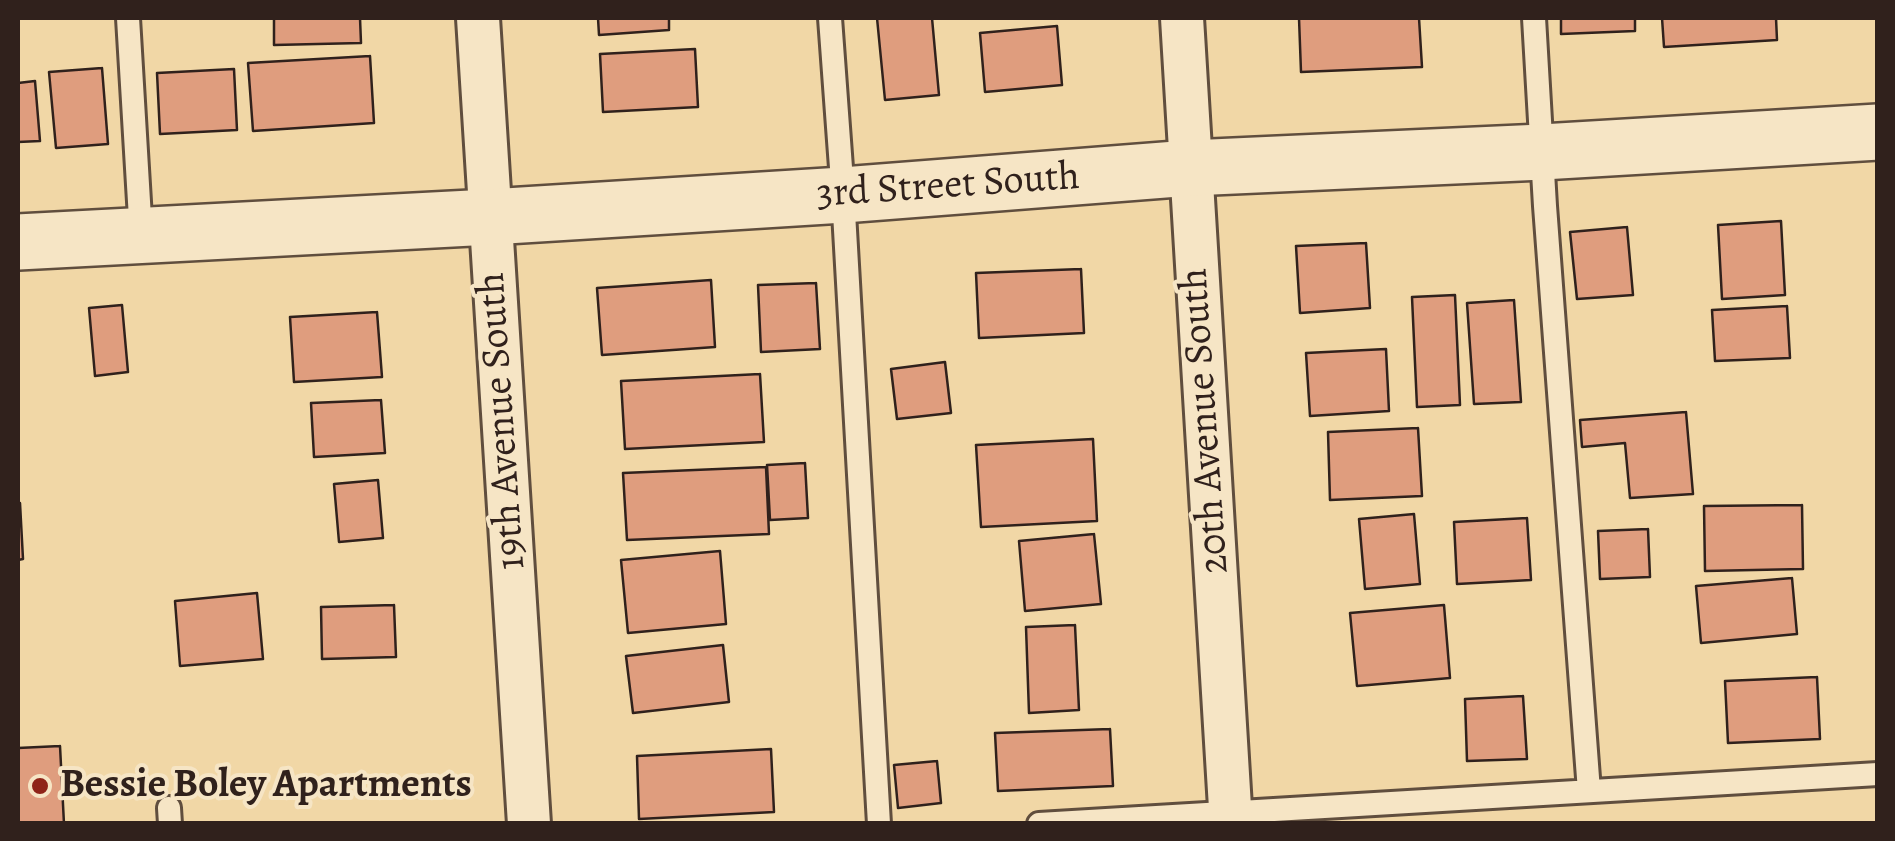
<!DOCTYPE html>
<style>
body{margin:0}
#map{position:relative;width:1895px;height:841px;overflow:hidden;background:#f1d7a6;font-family:Alegreya,serif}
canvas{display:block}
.frame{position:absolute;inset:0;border:20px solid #30211c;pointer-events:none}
</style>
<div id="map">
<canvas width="1895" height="841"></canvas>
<div class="frame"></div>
</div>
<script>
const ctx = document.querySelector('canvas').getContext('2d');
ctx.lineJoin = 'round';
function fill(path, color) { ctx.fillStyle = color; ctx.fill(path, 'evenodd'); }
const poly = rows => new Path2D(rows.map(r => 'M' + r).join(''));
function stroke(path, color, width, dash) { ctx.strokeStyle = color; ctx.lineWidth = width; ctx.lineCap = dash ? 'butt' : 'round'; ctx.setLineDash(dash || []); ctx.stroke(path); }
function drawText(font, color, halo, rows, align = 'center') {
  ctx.font = font + ' Alegreya,serif'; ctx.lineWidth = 8; ctx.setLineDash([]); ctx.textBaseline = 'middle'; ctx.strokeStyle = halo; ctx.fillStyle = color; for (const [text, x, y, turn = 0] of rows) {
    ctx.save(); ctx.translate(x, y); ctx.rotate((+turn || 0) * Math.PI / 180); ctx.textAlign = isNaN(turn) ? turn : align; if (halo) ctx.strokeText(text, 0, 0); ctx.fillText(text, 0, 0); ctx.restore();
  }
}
const building = poly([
 [274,18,360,18,361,43,274,45,274,18],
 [598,18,669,18,669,30,599,35,598,18],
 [877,18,932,18,939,95,885,100,877,18],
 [1299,18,1419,18,1422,67,1301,72,1299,18],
 [1561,18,1635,18,1635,31,1561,34,1561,18],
 [1662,18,1776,18,1777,40,1664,47,1662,18],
 [1057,26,1062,85,985,92,980,33,1057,26],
 [695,49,698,107,603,112,600,54,695,49],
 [370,56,374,123,253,131,248,63,370,56],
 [102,68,108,144,56,148,49,72,102,68],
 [234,69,237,130,160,134,157,73,234,69],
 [35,81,40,141,18,142,18,83,35,81],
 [1781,221,1785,295,1722,299,1718,225,1781,221],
 [1627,227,1633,295,1577,299,1570,232,1627,227],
 [1366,243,1370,308,1300,313,1296,246,1366,243],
 [1081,269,1084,333,979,338,976,273,1081,269],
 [711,280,715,347,602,355,597,288,711,280],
 [816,283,820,349,761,352,758,285,816,283],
 [1455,295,1460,405,1417,407,1412,297,1455,295],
 [1514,300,1521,402,1474,404,1467,303,1514,300],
 [122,305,128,372,95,376,89,308,122,305],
 [1787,306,1790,358,1715,361,1712,310,1787,306],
 [377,312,382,377,294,382,290,317,377,312],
 [1386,349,1389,411,1310,416,1306,353,1386,349],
 [945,362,951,413,897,419,891,369,945,362],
 [760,374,764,442,625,449,621,381,760,374],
 [381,400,385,453,314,457,311,403,381,400],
 [1686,412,1693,494,1630,498,1625,443,1582,447,1580,420,1686,412],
 [1418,428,1422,496,1330,500,1328,432,1418,428],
 [1093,439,1097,521,981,527,976,445,1093,439],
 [805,463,808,518,770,520,767,465,805,463],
 [766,467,769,534,627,540,623,473,766,467],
 [378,480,383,538,339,542,334,484,378,480],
 [18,503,20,503,23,559,18,560,18,503],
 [1802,505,1803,569,1705,571,1704,506,1802,505],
 [1414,514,1420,584,1365,589,1359,519,1414,514],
 [1527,518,1531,580,1457,584,1454,522,1527,518],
 [1648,529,1650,577,1600,579,1598,531,1648,529],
 [1094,534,1101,604,1025,611,1019,541,1094,534],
 [720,551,726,624,628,633,621,560,720,551],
 [1792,578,1797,634,1701,643,1696,586,1792,578],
 [257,593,263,659,180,666,175,601,257,593],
 [394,605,396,657,322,659,321,607,394,605],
 [1444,605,1450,678,1357,686,1350,613,1444,605],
 [1075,625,1079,710,1029,713,1026,627,1075,625],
 [723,645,729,702,633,713,626,656,723,645],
 [1817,677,1820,739,1728,743,1725,681,1817,677],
 [1523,696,1527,759,1467,761,1465,699,1523,696],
 [1110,729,1113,786,998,791,995,733,1110,729],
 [60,746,64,824,18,824,18,748,60,746],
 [771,749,774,812,639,819,637,756,771,749],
 [937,761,941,803,898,808,894,765,937,761]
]);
fill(building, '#df9d7e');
stroke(building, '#30211c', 2.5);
const service = poly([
 [128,18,141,235],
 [830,18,843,195,879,824],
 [1534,18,1545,206,1589,791],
 [169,808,170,824],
 [1039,824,1878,774]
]);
const minor = poly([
 [478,18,529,824],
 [1182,18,1231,824]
]);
const tertiary = poly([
 [18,242,490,217,843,195,1190,168,1542,152,1878,132]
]);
stroke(service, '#604e3e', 28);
stroke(minor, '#604e3e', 48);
stroke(tertiary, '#604e3e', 60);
stroke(service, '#f6e5c5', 22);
stroke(minor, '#f6e5c5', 42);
stroke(tertiary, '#f6e5c5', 55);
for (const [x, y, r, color] of [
 [40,786,10,"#8f2418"]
]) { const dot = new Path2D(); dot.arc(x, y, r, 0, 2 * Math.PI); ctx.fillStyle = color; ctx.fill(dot); stroke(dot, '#f6e5c5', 4); }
drawText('40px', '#30211c', '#f6e5c5', [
 ["3rd Street South",948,187,-4],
 ["19th Avenue South",503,421,-94],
 ["20th Avenue South",1206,421,-94]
]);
drawText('bold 40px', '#30211c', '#f6e5c5', [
 ["Bessie Boley Apartments",60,786]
], 'left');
</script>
